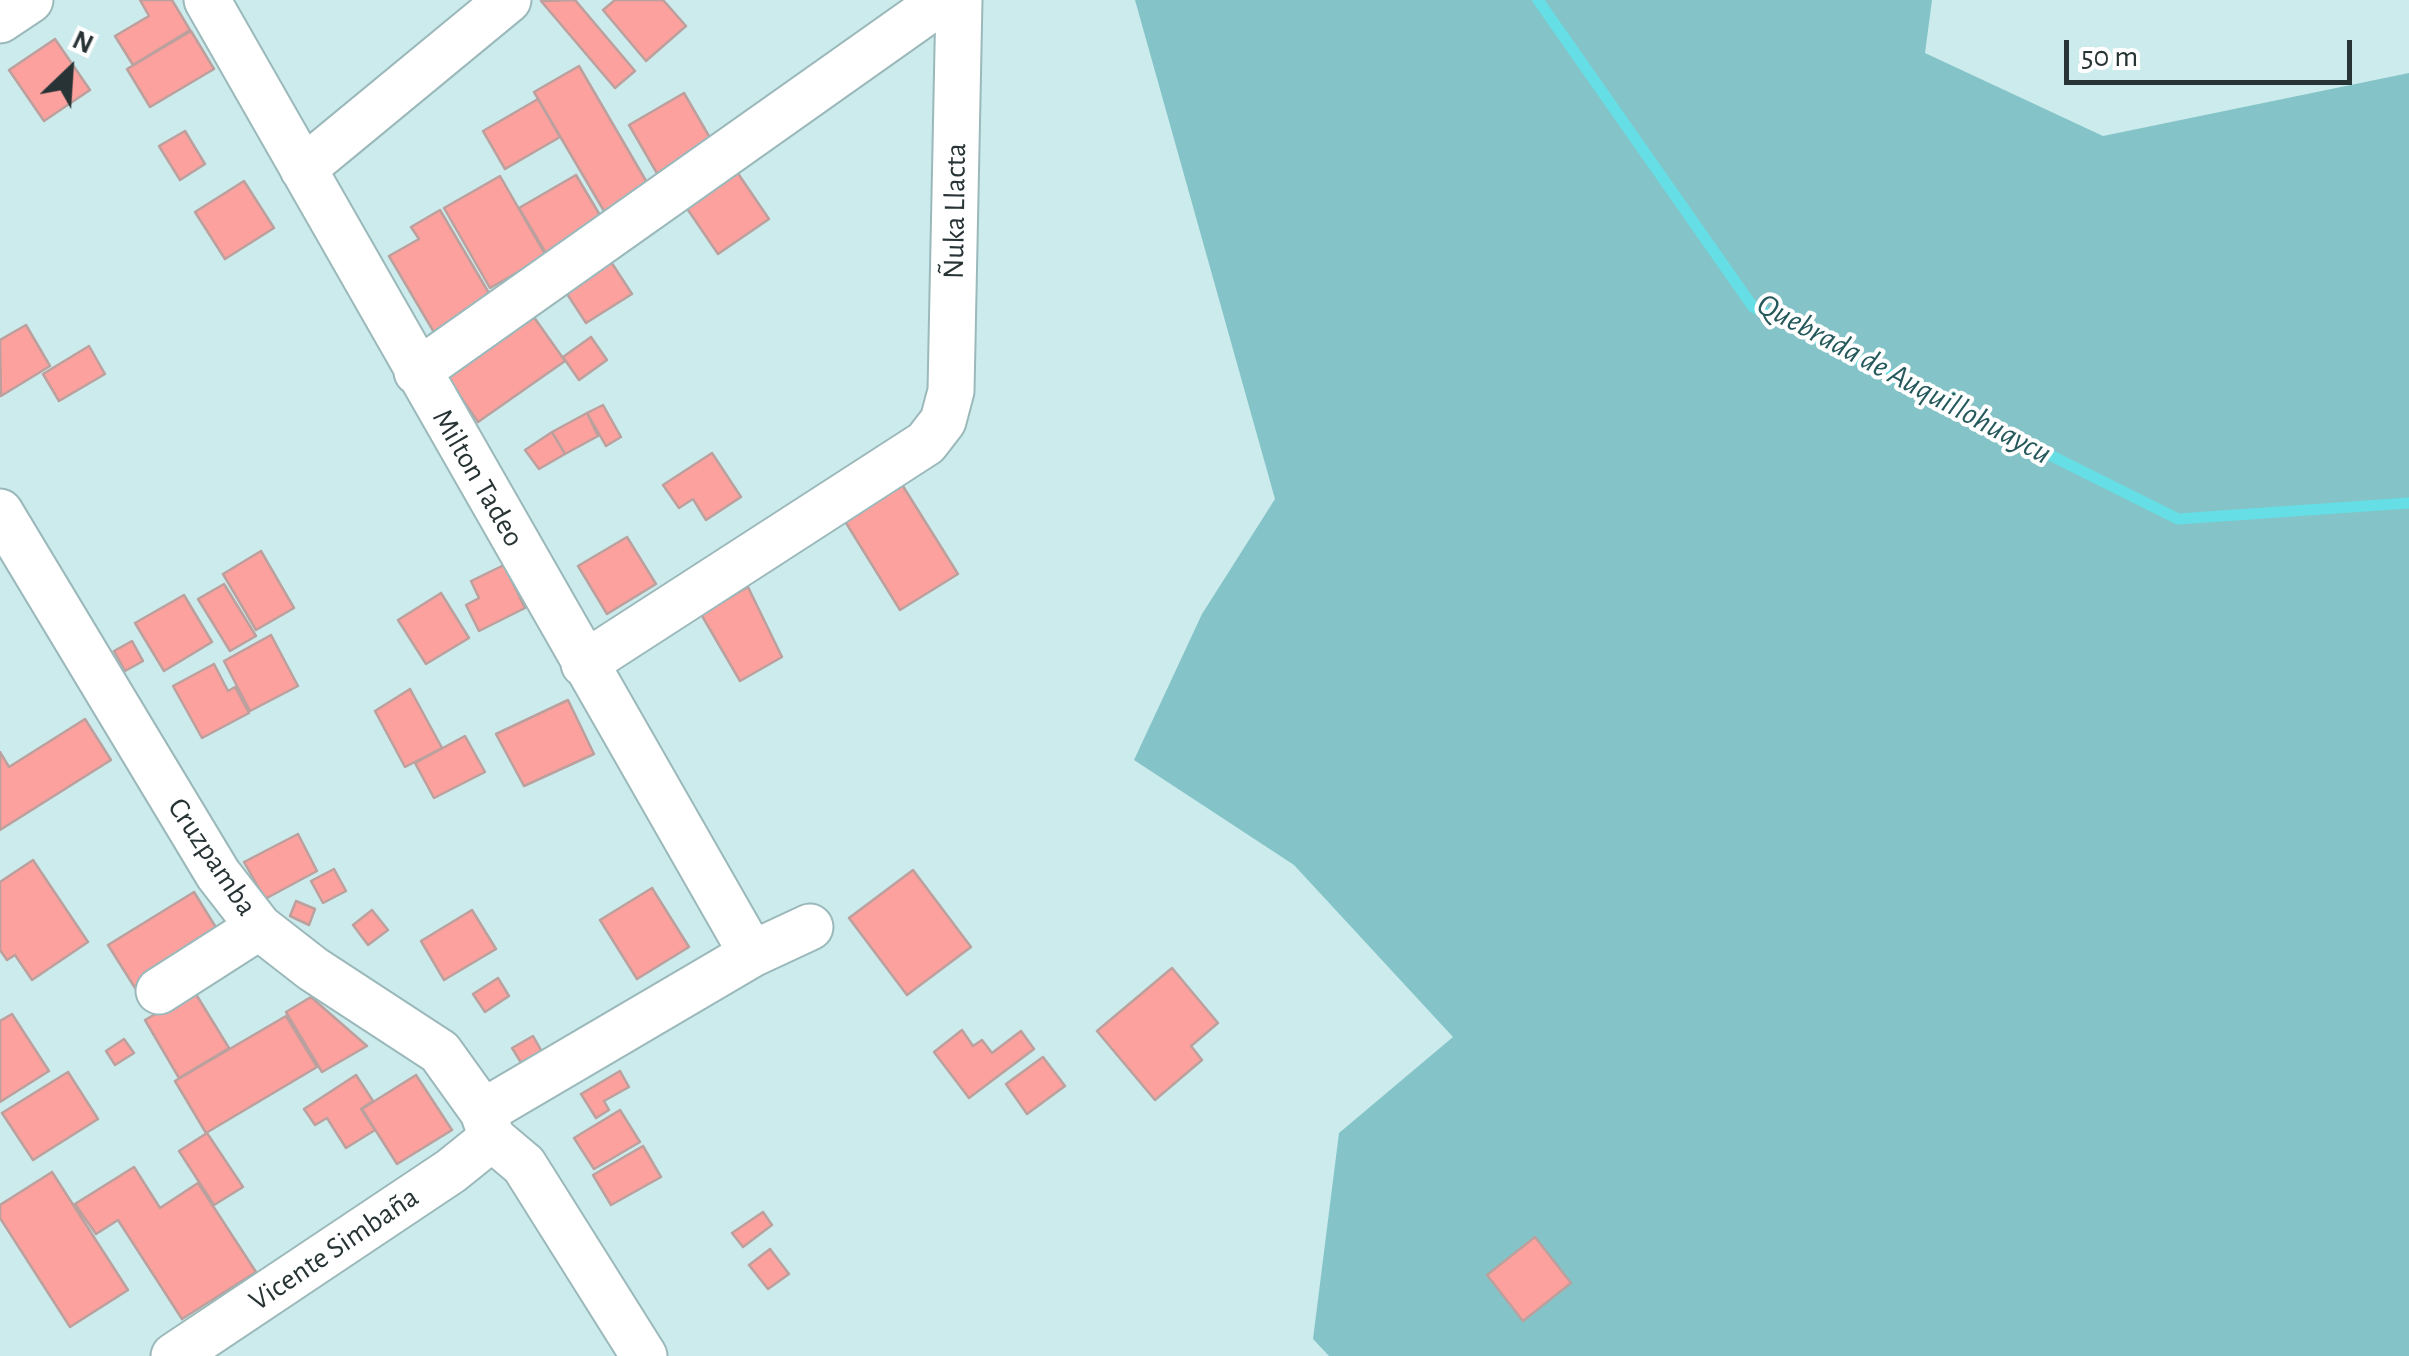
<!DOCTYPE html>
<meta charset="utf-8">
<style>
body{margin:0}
#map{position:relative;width:2409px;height:1356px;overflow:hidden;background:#ccebec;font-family:"Alegreya Sans",sans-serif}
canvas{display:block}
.north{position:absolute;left:20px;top:20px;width:100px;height:100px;-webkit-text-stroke:8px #fff;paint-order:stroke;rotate:25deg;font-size:28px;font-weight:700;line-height:40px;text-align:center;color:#273334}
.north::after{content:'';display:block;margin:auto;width:35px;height:45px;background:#273334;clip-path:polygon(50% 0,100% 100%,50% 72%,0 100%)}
.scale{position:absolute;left:2064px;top:40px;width:288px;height:45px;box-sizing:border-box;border:5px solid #273334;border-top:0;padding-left:12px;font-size:30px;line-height:35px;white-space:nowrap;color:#273334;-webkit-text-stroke:8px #fff;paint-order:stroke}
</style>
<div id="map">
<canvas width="2409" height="1356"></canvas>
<div class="north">N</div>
<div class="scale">50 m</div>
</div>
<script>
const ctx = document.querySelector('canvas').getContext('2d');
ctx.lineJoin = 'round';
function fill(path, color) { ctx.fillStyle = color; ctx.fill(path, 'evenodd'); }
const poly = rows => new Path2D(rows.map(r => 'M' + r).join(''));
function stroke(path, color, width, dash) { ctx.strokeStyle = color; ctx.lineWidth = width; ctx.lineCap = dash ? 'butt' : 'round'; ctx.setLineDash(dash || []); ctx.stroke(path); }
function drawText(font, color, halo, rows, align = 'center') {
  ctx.font = font + ' "Alegreya Sans",sans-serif'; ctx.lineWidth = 8; ctx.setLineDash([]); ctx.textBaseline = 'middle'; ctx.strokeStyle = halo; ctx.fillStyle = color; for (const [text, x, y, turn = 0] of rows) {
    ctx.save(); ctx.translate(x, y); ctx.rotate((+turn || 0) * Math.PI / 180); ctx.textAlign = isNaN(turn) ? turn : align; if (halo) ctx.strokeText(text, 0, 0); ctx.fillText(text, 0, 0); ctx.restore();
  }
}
fill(poly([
 [1135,0,1932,0,1925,53,2103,136,2409,73,2409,1356,1329,1356,1313,1339,1339,1133,1453,1037,1294,865,1134,760,1202,614,1275,499]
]), '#84c4c8');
stroke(poly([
 [1538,0,1753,307,2178,519,2409,503]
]), '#65dee5', 11);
const building = poly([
 [140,0,172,0,190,30,133,65,115,36,149,16,140,0],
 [575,0,635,71,615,88,541,1,575,0],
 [615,0,663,0,686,26,646,61,603,10,615,0],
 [191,31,214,69,150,107,127,69,191,31],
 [55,39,90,90,44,121,9,70,55,39],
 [579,66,649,186,604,211,534,92,579,66],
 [684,93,713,143,658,175,629,125,684,93],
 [538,99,560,137,505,169,483,131,538,99],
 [185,131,205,164,180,180,159,146,185,131],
 [735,169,769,219,718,254,684,204,735,169],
 [576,175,604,222,547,255,519,208,576,175],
 [500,176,546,256,490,288,444,208,500,176],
 [244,181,274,228,225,259,195,212,244,181],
 [440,210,493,300,435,334,389,256,419,239,411,227,440,210],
 [604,251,632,294,586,323,558,280,604,251],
 [531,313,565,361,478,422,445,374,531,313],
 [26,325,50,366,1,396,0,340,26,325],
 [591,337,607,360,579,380,563,357,591,337],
 [89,346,105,374,59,401,43,374,89,346],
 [603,405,621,437,606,446,587,413,603,405],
 [587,413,598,436,565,454,552,432,587,413],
 [552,432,565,454,539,469,525,450,552,432],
 [712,453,741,497,706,520,693,499,679,508,663,485,712,453],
 [901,483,958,574,900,610,843,518,901,483],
 [627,537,656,584,607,614,578,566,627,537],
 [261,551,294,608,256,630,223,574,261,551],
 [504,565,525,608,479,631,466,605,479,598,471,581,504,565],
 [224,584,256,636,230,651,198,599,224,584],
 [748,587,782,657,740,681,701,614,748,587],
 [441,593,469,638,426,664,398,620,441,593],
 [184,595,212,642,164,671,135,623,184,595],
 [271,635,298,686,250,711,224,661,271,635],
 [132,641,143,661,125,671,114,651,132,641],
 [214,664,228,691,235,687,249,713,202,738,173,686,214,664],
 [410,689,442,748,405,767,375,711,410,689],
 [568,700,594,754,524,786,496,734,568,700],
 [85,719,111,760,0,830,0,752,9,767,85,719],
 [465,736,485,772,434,798,415,763,465,736],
 [298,834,317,871,265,899,244,862,298,834],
 [33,860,88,942,32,980,15,955,7,960,0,950,0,882,33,860],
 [334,869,346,891,323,903,311,881,334,869],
 [913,870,971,947,907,995,849,918,913,870],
 [652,888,689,947,637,979,600,920,652,888],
 [194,892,228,947,142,999,108,945,194,892],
 [296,901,315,909,309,925,290,916,296,901],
 [372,910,388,930,368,945,353,925,372,910],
 [472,910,496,949,444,980,421,941,472,910],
 [1172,968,1218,1023,1191,1046,1202,1060,1155,1100,1097,1031,1172,968],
 [498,978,509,996,485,1012,473,994,498,978],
 [194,991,229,1048,179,1078,145,1020,194,991],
 [311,997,367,1046,322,1072,286,1012,311,997],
 [12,1014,49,1071,0,1102,0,1021,12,1014],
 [286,1016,317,1067,206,1133,175,1081,286,1016],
 [962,1030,973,1046,982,1040,992,1053,1021,1031,1034,1049,969,1098,934,1052,962,1030],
 [533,1036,548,1062,528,1074,512,1048,533,1036],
 [124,1039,134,1053,115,1065,106,1051,124,1039],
 [1043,1057,1065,1086,1027,1114,1006,1084,1043,1057],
 [620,1071,629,1087,604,1101,609,1110,596,1118,581,1094,620,1071],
 [68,1072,98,1119,33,1160,2,1113,68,1072],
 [356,1075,373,1101,361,1109,375,1130,346,1148,327,1118,315,1125,304,1109,356,1075],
 [416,1075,452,1130,397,1164,362,1109,416,1075],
 [620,1110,640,1142,594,1169,574,1138,620,1110],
 [207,1133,243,1187,214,1205,179,1151,207,1133],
 [643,1146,661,1177,611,1205,593,1175,643,1146],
 [134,1167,160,1208,198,1183,256,1272,182,1319,118,1220,96,1234,75,1204,134,1167],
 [52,1172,128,1290,70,1327,0,1218,0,1205,52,1172],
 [763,1212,772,1225,743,1247,732,1233,763,1212],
 [1535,1237,1571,1283,1523,1321,1487,1275,1535,1237],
 [770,1249,789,1274,768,1289,749,1265,770,1249]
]);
fill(building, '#fca19e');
stroke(building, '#bba09e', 2.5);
const minor = poly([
 [207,0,752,954],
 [0,20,30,0],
 [303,169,508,0],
 [417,372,943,0],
 [0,512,218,874,259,927,313,969,440,1052,483,1112,492,1138],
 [584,664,926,443,943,421,951,391,959,0],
 [159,991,259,927],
 [483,1112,752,954,810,927],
 [492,1138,524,1165,644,1356],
 [174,1356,451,1171,492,1138]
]);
stroke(minor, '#9bb8ba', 49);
stroke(minor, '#fff', 45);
drawText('30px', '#273334', '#fff', [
 ["Ñuka Llacta",955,211,-89],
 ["Milton Tadeo",478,478,60],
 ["Cruzpamba",212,857,56],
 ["Vicente Simbaña",334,1249,-34]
]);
drawText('italic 32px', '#25595c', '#fff', [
 ["Quebrada de Auquillohuaycu",1904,379,28]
]);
</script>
